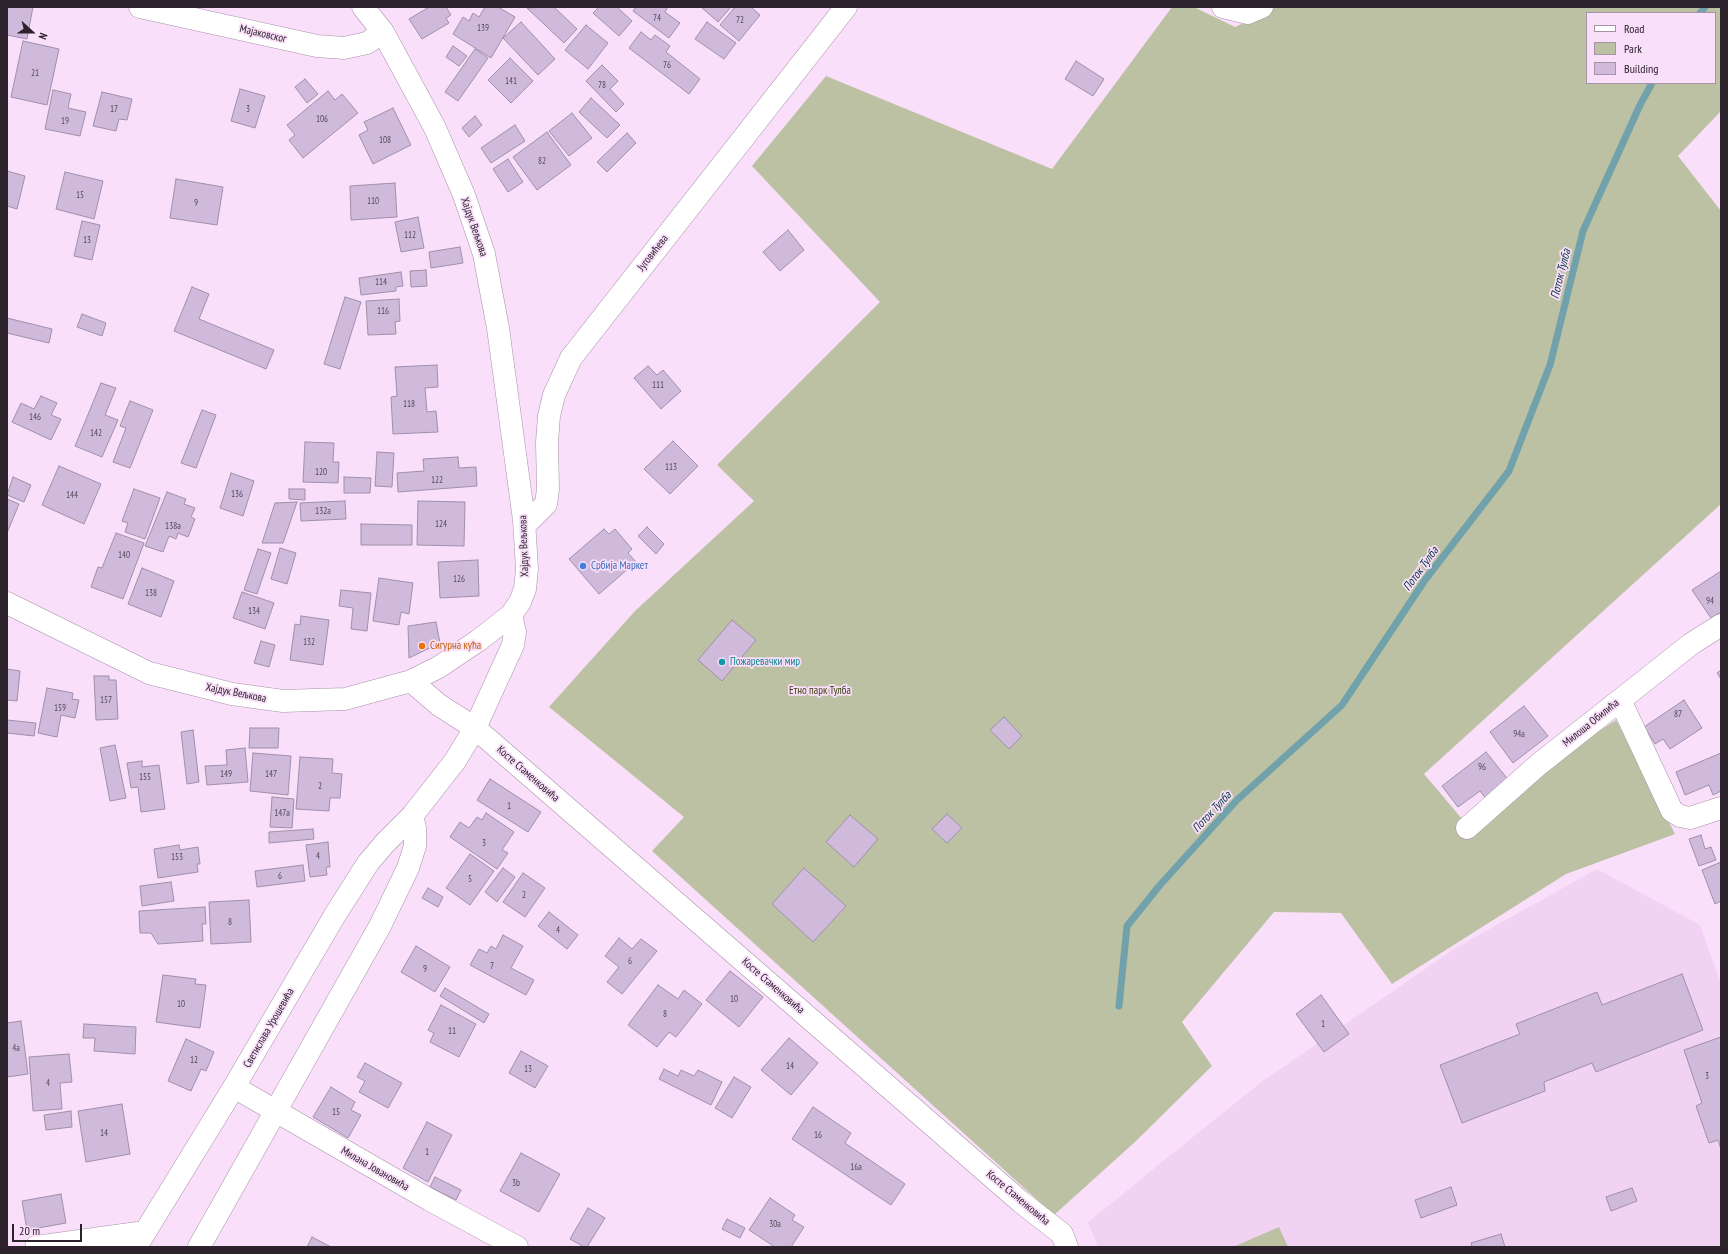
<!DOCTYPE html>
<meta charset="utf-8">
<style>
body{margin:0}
#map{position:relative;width:1728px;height:1254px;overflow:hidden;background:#f9dff9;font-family:"PT Sans Narrow",sans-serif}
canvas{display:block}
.frame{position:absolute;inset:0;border:8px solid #2b222b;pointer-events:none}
.legend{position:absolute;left:1586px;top:12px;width:130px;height:72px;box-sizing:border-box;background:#f9dff9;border:1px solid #a793a7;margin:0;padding:5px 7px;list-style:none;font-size:12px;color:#2b222b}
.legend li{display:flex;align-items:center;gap:8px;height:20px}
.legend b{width:20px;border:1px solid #a793a7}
.north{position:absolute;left:12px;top:12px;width:40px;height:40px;-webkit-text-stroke:3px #f9dff9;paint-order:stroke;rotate:111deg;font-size:11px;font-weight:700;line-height:16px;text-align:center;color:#2b222b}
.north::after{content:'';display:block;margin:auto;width:14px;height:18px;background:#2b222b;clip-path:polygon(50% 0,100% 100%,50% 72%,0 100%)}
.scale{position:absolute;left:12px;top:1224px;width:70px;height:18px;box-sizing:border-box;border:2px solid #2b222b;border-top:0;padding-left:5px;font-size:12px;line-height:14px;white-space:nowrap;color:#2b222b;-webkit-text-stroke:3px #f9dff9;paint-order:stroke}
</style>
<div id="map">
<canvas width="1728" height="1254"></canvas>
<div class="frame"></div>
<ul class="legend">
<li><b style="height:5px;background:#fff"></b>Road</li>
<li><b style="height:11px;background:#bdc1a3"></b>Park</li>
<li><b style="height:11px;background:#cfbadc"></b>Building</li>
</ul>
<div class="north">N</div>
<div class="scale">20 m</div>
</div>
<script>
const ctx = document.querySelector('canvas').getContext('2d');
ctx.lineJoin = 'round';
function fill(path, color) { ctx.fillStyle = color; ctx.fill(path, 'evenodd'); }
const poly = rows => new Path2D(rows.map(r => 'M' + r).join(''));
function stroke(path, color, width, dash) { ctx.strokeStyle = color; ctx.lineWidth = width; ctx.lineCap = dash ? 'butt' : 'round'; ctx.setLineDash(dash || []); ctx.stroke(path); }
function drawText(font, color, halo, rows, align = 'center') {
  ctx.font = font + ' "PT Sans Narrow",sans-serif'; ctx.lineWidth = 3.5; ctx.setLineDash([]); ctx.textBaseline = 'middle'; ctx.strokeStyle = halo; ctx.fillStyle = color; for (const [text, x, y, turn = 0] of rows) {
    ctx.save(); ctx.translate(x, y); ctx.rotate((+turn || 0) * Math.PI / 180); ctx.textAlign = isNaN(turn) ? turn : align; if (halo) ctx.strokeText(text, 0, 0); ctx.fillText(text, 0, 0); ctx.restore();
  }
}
fill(poly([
 [1597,869,1700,925,1721,984,1721,1247,1098,1247,1088,1222,1260,1083,1454,949]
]), '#f1d2f2');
fill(poly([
 [1172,7,1194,7,1235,27,1272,10,1274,7,1721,7,1721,111,1678,156,1721,211,1721,504,1424,774,1463,820,1616,720,1675,834,1566,874,1392,984,1341,913,1274,912,1182,1022,1212,1066,1136,1141,1054,1215,652,851,684,817,549,707,635,611,754,501,717,465,880,302,752,166,826,76,1052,169],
 [1587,13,1715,13,1715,83,1587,83],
 [1279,1227,1288,1247,1233,1247]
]), '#bdc1a3');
stroke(poly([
 [1700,13,1705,7],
 [1119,1006,1127,926,1160,885,1237,800,1342,705,1425,580,1509,471,1550,365,1583,231,1640,105,1652,83]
]), '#71a1aa', 7);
const building = poly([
 [7,7,33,7,27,39,7,35,7,7],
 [429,7,446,7,451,15,446,18,449,23,422,39,409,19,429,7],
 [485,7,498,7,515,17,491,58,453,34,463,17,469,21,473,13,479,17,485,7],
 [554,7,577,29,564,43,527,8,554,7],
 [599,7,617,7,632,21,619,36,593,13,599,7],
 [636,7,668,7,665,12,680,23,669,38,633,11,636,7],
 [701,7,731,7,718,22,701,7],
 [735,7,751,7,760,15,739,41,720,25,735,7],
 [521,22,555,59,538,75,503,38,521,22],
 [707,22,736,43,724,59,695,39,707,22],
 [586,25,608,43,588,69,565,50,586,25],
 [641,32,651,40,655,35,670,46,666,52,700,79,689,94,629,48,641,32],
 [23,41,59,49,47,105,11,97,23,41],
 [453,46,467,56,459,66,446,57,453,46],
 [475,49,488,58,458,101,445,92,475,49],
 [510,58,533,81,511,103,488,80,510,58],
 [1076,61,1104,79,1093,96,1065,79,1076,61],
 [602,65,618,81,610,89,624,104,616,112,586,81,602,65],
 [305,79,318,94,307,103,295,87,305,79],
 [240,89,265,96,255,128,231,121,240,89],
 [53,90,71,94,68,108,86,112,80,136,45,129,53,90],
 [328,91,335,100,342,94,358,113,303,158,289,140,295,135,287,125,328,91],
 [102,92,132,99,127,120,119,119,116,131,93,126,102,92],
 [591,98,620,125,607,138,579,112,591,98],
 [393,108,411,145,373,164,359,135,368,130,364,122,393,108],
 [572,113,592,138,569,156,549,131,572,113],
 [475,116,482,125,469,137,462,128,475,116],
 [515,125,525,141,491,163,481,148,515,125],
 [547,132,571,165,537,190,513,157,547,132],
 [627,133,636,143,607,172,597,162,627,133],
 [508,159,523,182,508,192,493,169,508,159],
 [7,171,25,176,17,209,7,206,7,171],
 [65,172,103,181,94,219,56,209,65,172],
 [176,179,223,187,217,225,170,218,176,179],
 [395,183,397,217,351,220,350,186,395,183],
 [418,217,424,248,401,252,395,222,418,217],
 [82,221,100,225,92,260,74,256,82,221],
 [788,230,804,250,780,271,763,252,788,230],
 [460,247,463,263,431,268,429,252,460,247],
 [426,270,427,286,411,287,410,271,426,270],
 [401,272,403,286,396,287,396,291,361,295,359,278,401,272],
 [192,287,209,294,199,319,274,350,266,369,174,331,192,287],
 [345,297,361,302,340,369,324,364,345,297],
 [399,299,400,321,395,322,396,334,368,335,366,301,399,299],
 [82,314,106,323,102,336,77,327,82,314],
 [7,318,52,329,49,343,7,333,7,318],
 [437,365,438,387,425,388,427,412,436,411,438,432,393,434,391,397,397,396,395,367,437,365],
 [648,366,657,375,663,370,681,391,661,409,634,378,648,366],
 [101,383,116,388,105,415,118,420,102,457,75,446,101,383],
 [41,396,57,403,51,415,61,419,51,440,12,422,21,403,34,409,41,396],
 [130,401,153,410,130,468,113,462,126,428,120,426,130,401],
 [202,410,216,415,196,468,181,463,202,410],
 [673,441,698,466,670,494,644,469,673,441],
 [305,442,334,443,333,462,339,462,338,483,303,482,305,442],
 [377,452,394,453,392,487,375,486,377,452],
 [458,457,459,468,476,467,477,486,398,492,397,473,424,471,423,459,458,457],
 [59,466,101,484,84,524,42,505,59,466],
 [231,473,254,481,243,516,220,508,231,473],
 [13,477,31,485,24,502,7,495,13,477],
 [344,477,371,478,370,493,344,493,344,477],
 [134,489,160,498,145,539,125,532,128,523,122,521,134,489],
 [289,489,305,489,305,500,289,499,289,489],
 [167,492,186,499,184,504,195,508,191,517,195,519,188,537,178,533,176,539,169,536,163,552,145,546,167,492],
 [7,499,19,504,7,533,7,499],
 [345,501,346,519,301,521,300,503,345,501],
 [418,501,465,502,464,546,417,545,418,501],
 [297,502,283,543,262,543,275,503,297,502],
 [361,524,412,525,412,545,361,545,361,524],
 [647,527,664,544,656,554,638,536,647,527],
 [604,529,609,534,615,529,632,549,628,553,636,562,599,594,569,559,604,529],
 [116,533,144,543,123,599,91,587,98,567,102,568,116,533],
 [280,548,296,553,287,584,271,579,280,548],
 [258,549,271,553,257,594,244,590,258,549],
 [478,560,479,596,440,598,438,562,478,560],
 [142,568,174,581,161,617,128,604,142,568],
 [1721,571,1721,612,1711,618,1692,590,1721,571],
 [379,578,413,583,409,614,401,612,399,625,373,621,379,578],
 [341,590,371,593,367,631,351,629,353,608,339,606,341,590],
 [242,592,274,603,265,629,233,618,242,592],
 [301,616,329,620,323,665,290,660,295,624,300,625,301,616],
 [732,620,756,640,722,681,698,660,732,620],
 [436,622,440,643,409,658,408,626,436,622],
 [261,641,275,645,269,667,254,663,261,641],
 [7,669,20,671,17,701,7,700,7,669],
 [1721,670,1721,679,1717,673,1721,670],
 [94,676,109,676,109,680,116,680,118,719,96,720,94,676],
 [47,688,73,693,72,699,79,700,75,718,61,715,57,737,38,733,47,688],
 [1684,700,1702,728,1670,749,1663,739,1655,744,1644,727,1684,700],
 [1524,706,1548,736,1513,763,1490,732,1524,706],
 [1004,717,1022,736,1009,749,990,730,1004,717],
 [7,720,36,723,34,736,7,733,7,720],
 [250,728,279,728,278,748,249,748,250,728],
 [193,730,199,782,187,784,181,732,193,730],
 [115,745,126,798,110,801,100,748,115,745],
 [245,748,248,782,207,785,205,766,227,765,226,750,245,748],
 [1486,752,1510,782,1487,800,1480,791,1458,807,1442,786,1486,752],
 [253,753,291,756,288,795,250,791,253,753],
 [1721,753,1721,791,1713,795,1709,785,1685,795,1676,772,1721,753],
 [300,757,333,759,332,773,342,774,340,798,330,798,329,811,296,809,300,757],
 [142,761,142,767,159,765,165,809,141,812,138,787,131,788,127,763,142,761],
 [490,779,541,812,528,832,477,800,490,779],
 [272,797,294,799,292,828,270,827,272,797],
 [486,813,514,832,502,850,508,853,497,869,450,837,460,822,469,828,477,817,482,820,486,813],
 [947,814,962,828,947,843,932,829,947,814],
 [850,815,878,839,854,867,826,842,850,815],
 [313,829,314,839,269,843,269,832,313,829],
 [1701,835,1705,849,1711,847,1716,860,1699,866,1689,839,1701,835],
 [328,842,330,867,326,867,327,875,310,877,306,845,328,842],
 [179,845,180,850,198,847,200,864,197,864,198,872,158,878,154,849,179,845],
 [470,854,494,871,470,905,446,888,470,854],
 [1721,862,1721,901,1715,904,1702,870,1721,862],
 [303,865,305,881,257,887,255,871,303,865],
 [503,868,515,877,497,902,485,892,503,868],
 [804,868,846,906,813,942,772,904,804,868],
 [523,873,545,888,525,917,503,902,523,873],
 [171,882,174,901,142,906,140,886,171,882],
 [428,888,443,897,438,907,422,898,428,888],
 [249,900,251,942,211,944,209,902,249,900],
 [205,907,206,924,202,924,203,941,158,944,151,933,140,933,139,911,205,907],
 [549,912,578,935,567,949,538,926,549,912],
 [503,935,523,946,511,968,534,980,526,995,470,965,479,949,487,953,491,946,496,949,503,935],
 [619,938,632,949,641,939,657,951,622,994,607,982,619,967,605,956,619,938],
 [416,946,450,967,435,992,401,972,416,946],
 [730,971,763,997,739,1027,706,1000,730,971],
 [1682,974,1703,1030,1596,1072,1592,1063,1544,1082,1545,1091,1462,1123,1440,1065,1520,1034,1516,1024,1597,992,1602,1005,1682,974],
 [163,975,196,979,195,984,206,985,200,1028,156,1022,163,975],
 [658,985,678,999,684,990,702,1004,676,1037,669,1032,657,1047,628,1025,658,985],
 [445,988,489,1014,484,1023,440,996,445,988],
 [1321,995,1349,1034,1324,1052,1296,1014,1321,995],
 [441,1005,476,1024,459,1057,430,1042,434,1033,428,1030,441,1005],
 [21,1021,28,1074,7,1077,7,1023,21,1021],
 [84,1024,136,1027,135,1054,94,1051,95,1038,83,1038,84,1024],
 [1721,1037,1721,1149,1718,1140,1709,1143,1696,1106,1702,1103,1684,1050,1721,1037],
 [789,1038,818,1063,791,1095,761,1070,789,1038],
 [186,1039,214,1052,206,1071,201,1069,191,1091,168,1081,186,1039],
 [521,1051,548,1066,535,1088,509,1073,521,1051],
 [69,1054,72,1082,60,1083,62,1109,33,1111,29,1057,69,1054],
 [365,1063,402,1083,388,1108,359,1092,365,1081,357,1077,365,1063],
 [664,1069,678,1076,681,1070,694,1076,698,1070,722,1082,711,1105,659,1079,664,1069],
 [734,1077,751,1087,732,1118,715,1108,734,1077],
 [331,1087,355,1102,351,1110,361,1115,348,1138,313,1117,331,1087],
 [122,1104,130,1154,86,1162,78,1111,122,1104],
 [813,1107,851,1133,845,1143,905,1184,891,1205,792,1139,813,1107],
 [71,1111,72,1127,46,1130,44,1115,71,1111],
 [427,1122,452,1135,428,1182,403,1168,427,1122],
 [521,1153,560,1174,539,1212,500,1191,521,1153],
 [435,1177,461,1190,456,1200,430,1187,435,1177],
 [1451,1187,1457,1205,1421,1218,1415,1200,1451,1187],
 [1632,1188,1637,1201,1611,1211,1606,1197,1632,1188],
 [61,1194,66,1223,27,1230,22,1201,61,1194],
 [770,1198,795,1215,792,1220,804,1227,791,1247,775,1247,749,1230,770,1198],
 [588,1208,605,1218,587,1247,584,1247,570,1239,588,1208],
 [727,1219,745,1228,740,1238,722,1229,727,1219],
 [1501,1234,1505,1247,1472,1247,1471,1243,1501,1234],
 [312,1237,331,1247,307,1247,312,1237]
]);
fill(building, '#cfbadc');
stroke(building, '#9f8faa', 1);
const street = poly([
 [140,7,317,46,344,48,367,43,383,32],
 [1223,7,1248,13,1262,7],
 [524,520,530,520,546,504,548,489,547,442,549,416,554,395,571,358,846,7],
 [7,603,149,673,232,694,283,701,345,699,411,681,439,667,479,640,511,615,520,602,525,589,527,569,524,520,498,328,484,254,464,195,435,128,383,32,363,7],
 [411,681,439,705,475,728,1021,1202,1062,1234,1067,1247],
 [1620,700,1672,811,1680,816,1690,818,1721,808],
 [1467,828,1538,765,1691,644,1721,625],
 [234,1087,430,1200,517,1247],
 [36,1247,145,1232],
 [136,1247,234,1087,335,915,368,863,385,843,412,816,455,761,475,728,513,645,515,632,511,615],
 [199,1247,380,926,408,868,415,846,415,828,412,816]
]);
stroke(street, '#a991a9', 23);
stroke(street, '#fff', 22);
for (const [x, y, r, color] of [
 [583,566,4,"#3f7fe0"],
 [422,646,4,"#e8710a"],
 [722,662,4,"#0f9aa8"]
]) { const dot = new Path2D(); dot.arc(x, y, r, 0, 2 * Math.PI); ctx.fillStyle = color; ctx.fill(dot); stroke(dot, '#f9dff9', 1.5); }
drawText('9px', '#544857', null, [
 ["74",657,18],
 ["72",740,20],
 ["139",483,28],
 ["76",667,65],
 ["21",35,73],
 ["141",511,81],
 ["78",602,85],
 ["17",114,109],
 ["3",248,109],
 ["106",322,119],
 ["19",65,121],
 ["108",385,140],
 ["82",542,161],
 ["15",80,195],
 ["110",373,201],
 ["9",196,203],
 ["112",410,235],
 ["13",87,240],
 ["114",381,282],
 ["116",383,311],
 ["111",658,385],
 ["118",409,404],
 ["146",35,417],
 ["142",96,433],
 ["113",671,467],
 ["120",321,472],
 ["122",437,480],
 ["136",237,494],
 ["144",72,495],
 ["132a",323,511],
 ["124",441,524],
 ["138a",173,526],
 ["140",124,555],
 ["126",459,579],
 ["138",151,593],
 ["94",1710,601],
 ["134",254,611],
 ["132",309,642],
 ["157",106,700],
 ["159",60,708],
 ["87",1678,714],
 ["94a",1519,734],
 ["96",1482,767],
 ["149",226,774],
 ["147",271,774],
 ["155",145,777],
 ["2",320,786],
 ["1",509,806],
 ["147a",282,813],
 ["3",484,843],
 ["4",318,856],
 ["153",177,857],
 ["6",280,876],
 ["5",470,879],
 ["2",524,895],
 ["8",230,922],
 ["4",558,930],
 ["6",630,961],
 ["7",492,966],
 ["9",425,969],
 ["10",734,999],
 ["10",181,1004],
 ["8",665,1014],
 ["1",1323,1024],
 ["11",452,1031],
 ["4a",16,1048],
 ["12",194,1060],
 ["14",790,1066],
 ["13",528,1069],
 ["3",1707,1076],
 ["4",48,1083],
 ["15",336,1112],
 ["14",104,1133],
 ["16",818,1135],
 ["1",427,1152],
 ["16a",856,1167],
 ["3b",516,1183],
 ["30a",775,1224]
]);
drawText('11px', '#2b222b', '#f9dff9', [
 ["Мајаковског",263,34,13],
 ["Хајдук Вељкова",474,227,71],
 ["Југовићева",653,253,-52],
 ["Хајдук Вељкова",524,546,-92],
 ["Хајдук Вељкова",236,693,11],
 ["Милоша Обилића",1591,723,-39],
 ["Косте Стаменковића",528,774,41],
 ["Косте Стаменковића",773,986,41],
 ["Светислава Урошевића",269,1028,-60],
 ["Милана Јовановића",375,1169,30],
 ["Косте Стаменковића",1018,1198,40]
]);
drawText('11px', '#366cbe', '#f9dff9', [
 ["Србија Маркет",591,566]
], 'left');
drawText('11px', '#c56008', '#f9dff9', [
 ["Сигурна кућа",430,646]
], 'left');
drawText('11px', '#0d838f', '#f9dff9', [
 ["Пожаревачки мир",730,662]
], 'left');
drawText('11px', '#3a3e10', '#f9dff9', [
 ["Етно парк Тулба",820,691]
]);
drawText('italic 12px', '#03343c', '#f9dff9', [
 ["Поток Тулба",1561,274,-76],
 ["Поток Тулба",1421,569,-54],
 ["Поток Тулба",1212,812,-47]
]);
</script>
